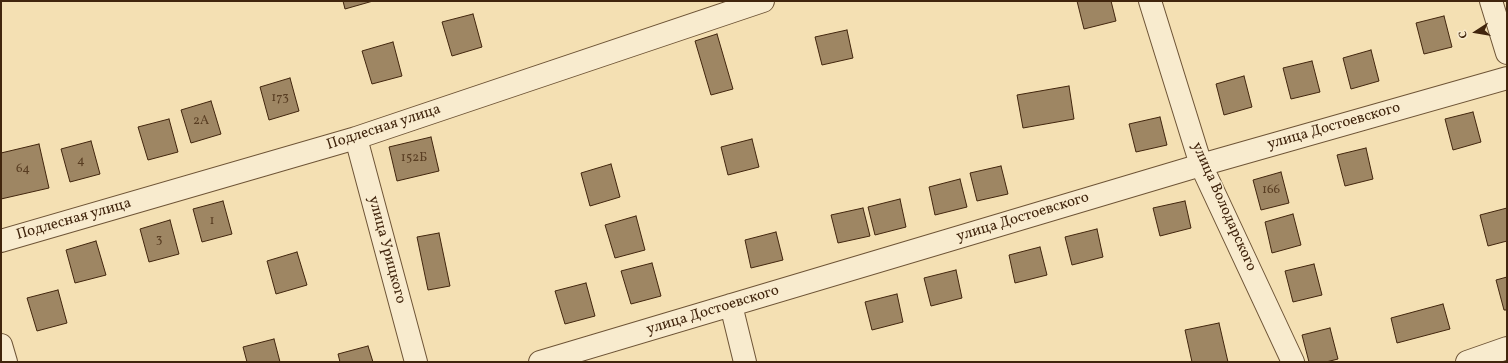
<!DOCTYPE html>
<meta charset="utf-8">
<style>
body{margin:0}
#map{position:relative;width:1508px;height:363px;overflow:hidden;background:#f4e0b3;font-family:Vollkorn,serif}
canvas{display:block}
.frame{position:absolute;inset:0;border:2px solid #41250d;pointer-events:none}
.north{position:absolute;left:1456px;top:12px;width:40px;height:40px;-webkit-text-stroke:3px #f8ebce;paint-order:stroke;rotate:258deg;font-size:11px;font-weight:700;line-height:16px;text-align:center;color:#41250d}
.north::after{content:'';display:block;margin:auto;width:14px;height:18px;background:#41250d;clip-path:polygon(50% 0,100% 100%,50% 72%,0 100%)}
</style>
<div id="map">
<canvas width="1508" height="363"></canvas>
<div class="frame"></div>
<div class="north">С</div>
</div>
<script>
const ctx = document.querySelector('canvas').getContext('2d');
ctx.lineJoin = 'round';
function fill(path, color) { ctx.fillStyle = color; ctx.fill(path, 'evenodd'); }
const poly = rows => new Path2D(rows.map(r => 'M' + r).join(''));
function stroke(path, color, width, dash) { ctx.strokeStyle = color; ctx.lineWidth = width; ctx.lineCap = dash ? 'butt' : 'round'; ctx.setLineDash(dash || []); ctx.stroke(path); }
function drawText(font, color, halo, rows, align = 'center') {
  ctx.font = font + ' Vollkorn,serif'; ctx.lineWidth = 3; ctx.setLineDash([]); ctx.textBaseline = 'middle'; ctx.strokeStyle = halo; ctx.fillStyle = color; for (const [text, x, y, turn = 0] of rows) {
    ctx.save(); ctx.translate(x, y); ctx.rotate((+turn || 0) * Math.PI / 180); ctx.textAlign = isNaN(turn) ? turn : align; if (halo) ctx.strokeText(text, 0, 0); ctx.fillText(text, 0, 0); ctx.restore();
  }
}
const building = poly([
 [343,1,373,1,345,9,343,1],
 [1077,1,1111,1,1116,21,1084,29,1077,1],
 [473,14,482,47,452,56,442,22,473,14],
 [1444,16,1452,47,1424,54,1416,23,1444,16],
 [847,30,853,58,822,65,815,37,847,30],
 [717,34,733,89,711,95,695,41,717,34],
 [393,42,402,76,372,84,362,51,393,42],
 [1371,50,1379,81,1351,89,1343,58,1371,50],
 [1312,61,1320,92,1291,99,1283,68,1312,61],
 [1244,76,1252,107,1224,115,1216,84,1244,76],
 [290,78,299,111,269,120,260,87,290,78],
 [1069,86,1074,119,1023,128,1017,95,1069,86],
 [211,101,221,134,191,143,181,110,211,101],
 [1473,112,1481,142,1453,150,1445,119,1473,112],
 [1160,117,1167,145,1136,152,1129,124,1160,117],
 [169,119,178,152,148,160,138,127,169,119],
 [431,137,439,171,397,181,389,147,431,137],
 [752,139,759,167,728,175,721,147,752,139],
 [91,141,100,174,70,182,61,149,91,141],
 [39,144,49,188,1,199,1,153,39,144],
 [1366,148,1373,179,1345,186,1337,155,1366,148],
 [611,164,620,197,590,206,581,173,611,164],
 [1001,166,1008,194,977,201,970,173,1001,166],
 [1281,172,1289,203,1261,210,1253,180,1281,172],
 [960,179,967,207,935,215,929,187,960,179],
 [900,199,906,227,875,235,868,207,900,199],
 [223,201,232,234,202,242,193,209,223,201],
 [1185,201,1191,228,1160,236,1153,208,1185,201],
 [863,208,870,236,838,243,831,215,863,208],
 [1507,208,1507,241,1488,246,1480,215,1507,208],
 [1293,214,1301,245,1272,253,1265,222,1293,214],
 [636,216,645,250,615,258,605,225,636,216],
 [170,220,179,254,149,262,140,229,170,220],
 [1097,229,1103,257,1072,265,1065,237,1097,229],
 [776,232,783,260,751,268,745,240,776,232],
 [439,233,450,286,428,290,417,237,439,233],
 [96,241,106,275,75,283,66,250,96,241],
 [1040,247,1047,275,1015,283,1009,255,1040,247],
 [297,252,307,285,276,294,267,261,297,252],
 [652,263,661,296,631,304,621,271,652,263],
 [1314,264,1322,295,1293,302,1285,271,1314,264],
 [956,270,962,298,931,306,924,278,956,270],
 [1507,277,1507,310,1504,310,1496,280,1507,277],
 [586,283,595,316,565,324,555,291,586,283],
 [58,290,67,323,37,331,27,298,58,290],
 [897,294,903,322,872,330,865,302,897,294],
 [1443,304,1450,329,1397,343,1391,318,1443,304],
 [1219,323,1228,362,1192,362,1185,330,1219,323],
 [1330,328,1338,359,1326,362,1309,362,1302,335,1330,328],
 [274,339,280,362,247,362,243,347,274,339],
 [368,346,373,362,340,362,338,354,368,346]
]);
fill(building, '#9e8663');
stroke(building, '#41250d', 1);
const minor = poly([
 [1150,1,1201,165,1293,362],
 [1491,1,1507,53],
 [356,138,416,362],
 [1,241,356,138,763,1],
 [731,305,745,362],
 [1,345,6,362],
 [540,362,1201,165,1507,78],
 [1467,362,1507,348]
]);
stroke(minor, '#6e5436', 24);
stroke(minor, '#f8ebce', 22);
drawText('13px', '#583d22', null, [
 ["173",280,99],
 ["2А",201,122],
 ["152Б",414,159],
 ["4",81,162],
 ["64",23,170],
 ["166",1271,191],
 ["1",212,222],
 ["3",159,241]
]);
drawText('15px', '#41250d', '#f8ebce', [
 ["улица Достоевского",1334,127,-16],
 ["Подлесная улица",384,128,-18],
 ["улица Володарского",1223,207,66],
 ["улица Достоевского",1023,218,-17],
 ["Подлесная улица",74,220,-16],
 ["улица Урицкого",386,250,75],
 ["улица Достоевского",713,311,-17]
]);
</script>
